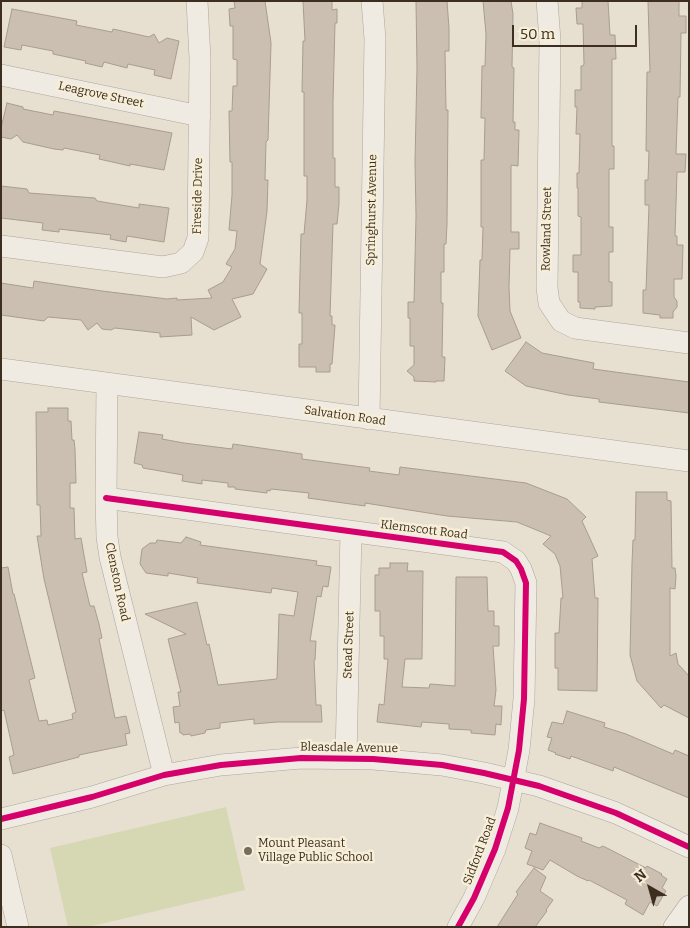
<!DOCTYPE html>
<style>
body{margin:0}
#map{position:relative;width:690px;height:928px;overflow:hidden;background:#e7e0d1;font-family:Bitter,serif}
canvas{display:block}
.frame{position:absolute;inset:0;border:2px solid #3d2e20;pointer-events:none}
.north{position:absolute;left:625px;top:863px;width:50px;height:50px;-webkit-text-stroke:4px #f7eed8;paint-order:stroke;rotate:322deg;font-size:14px;font-weight:700;line-height:20px;text-align:center;color:#3d2e20}
.north::after{content:'';display:block;margin:auto;width:18px;height:22px;background:#3d2e20;clip-path:polygon(50% 0,100% 100%,50% 72%,0 100%)}
.scale{position:absolute;left:512px;top:25px;width:125px;height:22px;box-sizing:border-box;border:2px solid #3d2e20;border-top:0;padding-left:6px;font-size:15px;line-height:18px;white-space:nowrap;color:#3d2e20;-webkit-text-stroke:4px #f7eed8;paint-order:stroke}
</style>
<div id="map">
<canvas width="690" height="928"></canvas>
<div class="frame"></div>
<div class="north">N</div>
<div class="scale">50 m</div>
</div>
<script>
const ctx = document.querySelector('canvas').getContext('2d');
ctx.lineJoin = 'round';
function fill(path, color) { ctx.fillStyle = color; ctx.fill(path, 'evenodd'); }
const poly = rows => new Path2D(rows.map(r => 'M' + r).join(''));
function stroke(path, color, width, dash) { ctx.strokeStyle = color; ctx.lineWidth = width; ctx.lineCap = dash ? 'butt' : 'round'; ctx.setLineDash(dash || []); ctx.stroke(path); }
function drawText(font, color, halo, rows, align = 'center') {
  ctx.font = font + ' Bitter,serif'; ctx.lineWidth = 5; ctx.setLineDash([]); ctx.textBaseline = 'middle'; ctx.strokeStyle = halo; ctx.fillStyle = color; for (const [text, x, y, turn = 0] of rows) {
    ctx.save(); ctx.translate(x, y); ctx.rotate((+turn || 0) * Math.PI / 180); ctx.textAlign = isNaN(turn) ? turn : align; if (halo) ctx.strokeText(text, 0, 0); ctx.fillText(text, 0, 0); ctx.restore();
  }
}
fill(poly([
 [226,807,245,890,88,927,68,927,50,848]
]), '#d6d7b3');
const building = poly([
 [234,1,265,1,271,43,268,140,266,142,265,180,268,180,267,211,260,264,267,269,253,294,232,299,241,317,214,330,191,317,192,335,160,337,160,333,115,328,111,330,102,329,97,323,88,330,81,320,48,317,44,321,1,315,1,283,33,288,34,281,102,291,167,299,177,298,177,300,212,298,208,290,223,282,232,267,226,264,235,249,237,231,229,230,232,195,232,162,230,162,229,111,232,111,233,86,237,86,237,60,233,59,233,26,230,26,229,9,235,8,234,1],
 [303,1,332,1,332,10,337,9,337,23,335,23,333,102,333,158,335,158,335,187,339,187,339,204,337,224,333,224,330,316,332,316,332,325,335,325,332,364,330,364,330,372,316,372,316,367,299,367,299,344,302,344,302,313,299,313,301,234,304,234,307,200,307,176,304,176,304,92,302,92,303,41,305,41,303,1],
 [416,1,447,1,449,28,449,51,445,51,446,110,448,110,447,224,446,244,444,244,444,272,441,272,441,303,443,303,442,357,445,357,444,381,436,381,436,382,414,381,414,377,407,371,414,365,414,346,410,346,410,318,408,318,408,302,414,302,416,216,415,162,417,68,416,1],
 [483,1,511,1,513,14,512,67,514,68,513,122,515,122,515,130,519,130,518,166,511,165,511,232,519,232,519,249,510,249,509,287,510,311,521,338,492,350,478,316,480,260,482,260,483,227,481,227,481,160,484,160,485,118,481,118,482,66,485,66,486,34,483,1],
 [582,1,608,1,610,35,615,35,616,59,612,59,612,146,614,146,614,169,609,169,609,227,613,227,613,252,609,252,609,282,612,282,612,306,595,307,595,309,580,308,580,302,578,302,578,272,573,272,573,255,581,255,581,217,578,216,578,188,577,188,577,173,579,173,580,134,576,134,577,107,575,107,575,90,581,90,581,66,583,66,584,64,583,24,577,24,576,8,582,8,582,1],
 [648,1,679,1,679,16,686,16,686,33,681,33,680,97,678,97,676,154,686,154,685,172,677,172,675,236,677,236,677,245,683,245,682,279,674,279,674,297,677,301,677,307,673,312,673,318,660,318,660,315,643,313,643,290,646,290,649,205,645,205,645,180,648,180,649,151,646,151,647,72,650,72,648,1],
 [12,9,77,21,76,25,112,32,113,29,149,37,154,34,159,43,167,38,179,41,171,79,154,75,155,70,128,64,127,68,104,62,102,67,85,63,86,61,53,54,53,51,22,45,21,50,4,47,12,9],
 [7,103,23,107,23,109,53,115,54,111,172,133,164,170,130,164,130,166,99,159,100,155,64,148,63,150,54,149,23,142,17,135,11,139,1,137,1,128,7,103],
 [1,186,27,189,29,193,95,198,97,201,139,208,139,204,169,208,164,242,127,236,126,242,110,239,111,235,59,229,59,232,42,230,43,223,1,218,1,186],
 [526,342,542,353,594,363,593,369,689,382,689,413,599,402,599,399,568,395,526,386,505,371,526,342],
 [48,408,68,408,68,421,71,421,72,440,74,440,75,449,76,483,70,483,70,508,74,508,75,539,81,538,87,572,82,573,90,606,94,606,99,624,102,638,99,639,115,718,126,716,130,733,125,734,127,745,79,755,79,757,13,774,9,757,14,755,4,710,1,711,1,568,8,567,13,594,14,594,35,678,29,680,39,721,47,720,48,725,73,719,72,714,76,712,44,579,37,536,41,536,40,505,37,505,36,412,48,412,48,408],
 [139,432,163,435,162,439,184,443,232,449,233,444,302,454,302,459,370,468,369,471,399,475,400,467,526,483,567,499,586,517,582,521,598,556,592,559,595,598,598,598,597,691,558,690,558,668,555,668,555,633,559,633,561,598,563,598,560,566,555,554,543,544,551,536,517,522,447,516,365,503,365,506,308,498,309,493,271,489,270,491,267,490,267,493,235,489,235,487,228,487,228,483,202,480,202,484,182,481,183,475,143,468,142,465,134,463,139,432],
 [636,492,667,492,667,500,671,501,672,568,675,568,676,576,675,589,670,588,670,656,676,653,678,664,689,676,689,718,664,705,661,708,637,681,630,655,632,563,633,540,635,540,636,492],
 [186,537,201,542,200,545,317,561,316,565,331,567,328,587,323,586,321,597,317,596,310,641,316,641,315,660,314,660,316,705,321,705,322,722,277,722,254,724,254,719,220,723,220,728,206,730,205,733,191,736,190,734,183,735,182,733,180,733,179,722,175,723,173,707,180,706,178,692,181,692,168,639,186,634,145,614,197,602,207,645,209,644,218,685,277,679,279,614,294,616,298,592,272,588,271,593,197,583,198,578,168,573,168,576,146,573,140,564,142,549,150,543,156,543,157,540,181,543,186,537],
 [390,563,408,563,407,571,423,571,422,659,405,659,402,687,429,688,430,684,455,686,456,577,487,577,488,611,494,611,494,626,499,626,499,646,493,646,496,690,494,706,502,706,501,725,496,724,495,735,471,733,471,730,449,729,449,724,422,722,421,727,377,722,379,704,384,705,388,659,384,659,384,636,380,636,380,611,375,611,375,575,379,575,379,568,390,568,390,563],
 [567,711,605,723,604,727,626,734,673,754,675,750,689,756,689,798,614,767,613,771,571,756,570,759,555,754,556,753,548,750,552,738,547,737,552,722,563,724,567,711],
 [540,823,582,838,581,841,599,848,603,846,646,868,647,866,662,874,661,875,667,879,662,888,666,891,657,906,650,902,643,915,625,904,627,900,589,880,588,881,577,876,550,860,543,870,527,864,532,851,525,848,530,833,536,835,540,823],
 [534,868,546,877,540,891,553,900,546,910,547,911,535,927,497,927,518,894,516,892,534,868]
]);
fill(building, '#cbbfb2');
stroke(building, '#a89c90', 1);
const minor = poly([
 [547,1,550,40,547,288,549,303,561,321,575,328,689,343],
 [1,75,200,116],
 [1,246,163,267,181,263,193,252,198,238,200,59,197,1],
 [1,369,689,461],
 [107,383,106,498,107,537,110,557,164,775],
 [369,419,375,39,372,1],
 [106,498,503,552,516,561,521,569,526,583,524,699,519,750,508,808,495,849,474,898,458,927],
 [346,758,351,532],
 [1,819,92,797,164,775,221,765,301,758,373,759,442,765,484,773,539,786,616,813,689,847],
 [1,855,18,927],
 [674,927,689,906]
]);
stroke(minor, '#ada599', 22);
stroke(minor, '#efebe3', 21);
stroke(poly([
 [106,498,503,552,516,561,521,569,526,583,524,699,519,750,508,808,495,849,474,898,458,927],
 [1,819,92,797,164,775,221,765,301,758,373,759,442,765,484,773,539,786,616,813,689,847]
]), '#d6006c', 6);
for (const [x, y, r, color] of [
 [248,851,5,"#786c5e"]
]) { const dot = new Path2D(); dot.arc(x, y, r, 0, 2 * Math.PI); ctx.fillStyle = color; ctx.fill(dot); stroke(dot, '#f7eed8', 2); }
drawText('12px', '#3d2e20', '#f7eed8', [
 ["Leagrove Street",101,95,12],
 ["Fireside Drive",198,196,-89],
 ["Springhurst Avenue",372,210,-89],
 ["Rowland Street",547,229,-89],
 ["Salvation Road",345,416,8],
 ["Klemscott Road",424,530,7],
 ["Clenston Road",117,582,78],
 ["Stead Street",349,645,-88],
 ["Bleasdale Avenue",349,748,1],
 ["Sidford Road",480,851,-69]
]);
drawText('12px', '#3d2e20', '#f7eed8', [
 ["Mount Pleasant",258,844],
 ["Village Public School",258,858]
], 'left');
</script>
